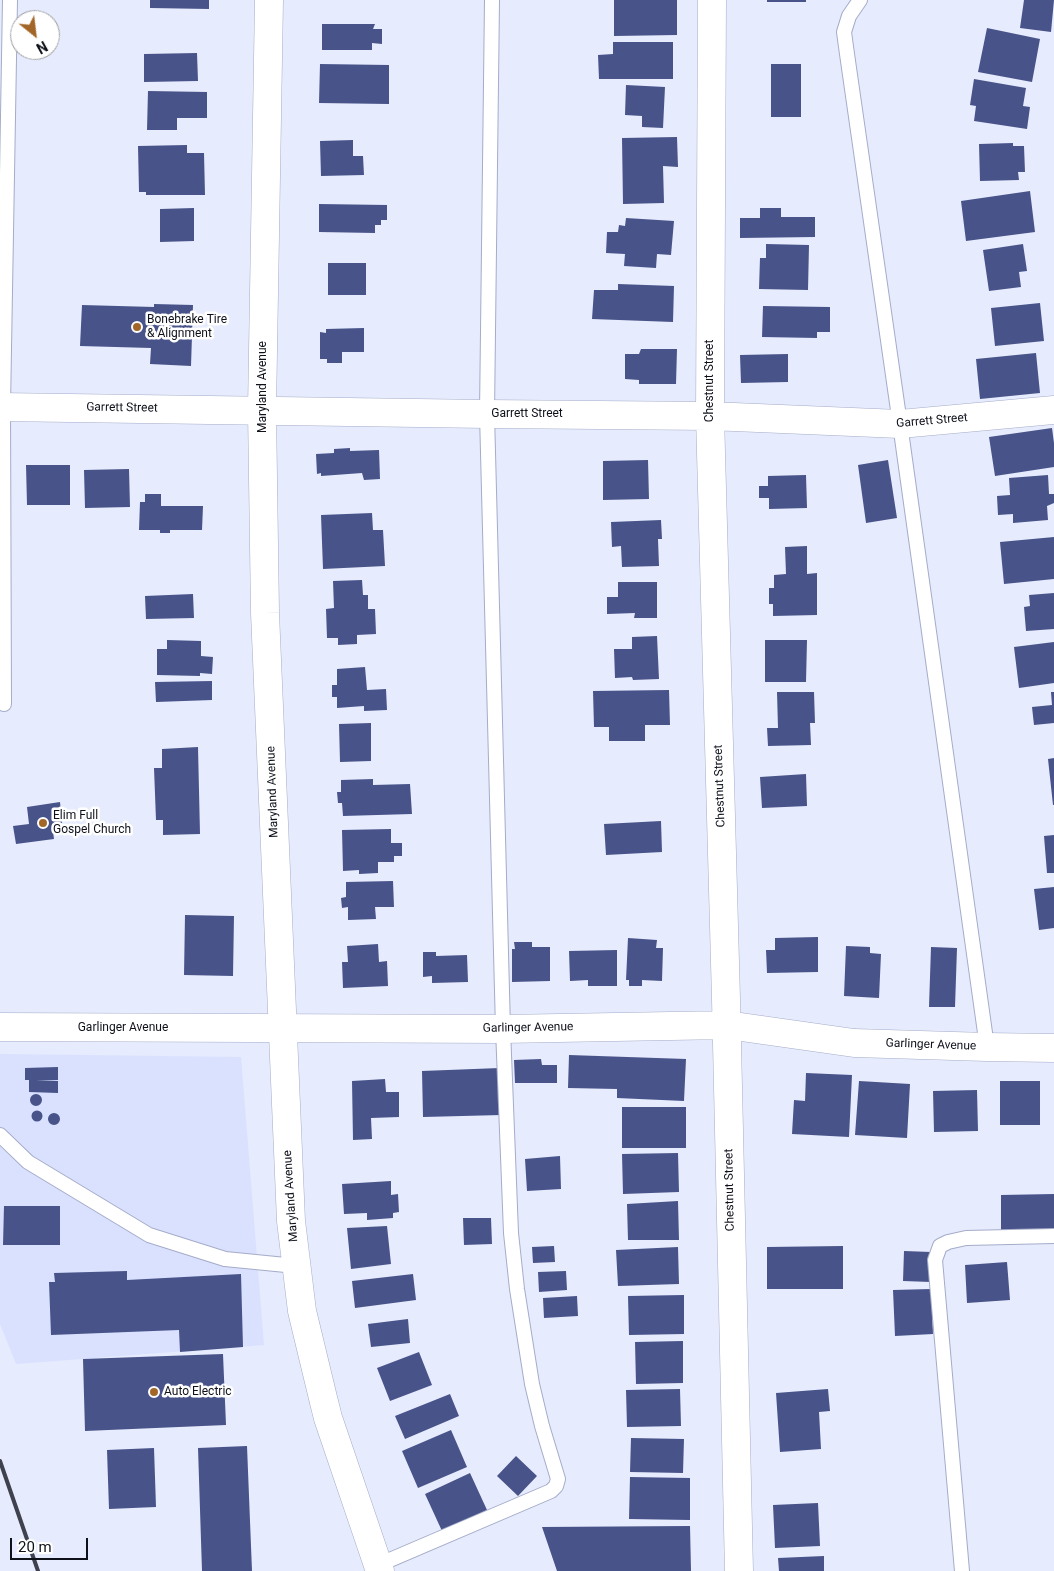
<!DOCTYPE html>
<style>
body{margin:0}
#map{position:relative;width:1054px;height:1571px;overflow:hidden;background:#e6ebfd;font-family:Roboto,sans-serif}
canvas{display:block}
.north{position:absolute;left:10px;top:10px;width:50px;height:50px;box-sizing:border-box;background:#fff;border:1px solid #9f9fa3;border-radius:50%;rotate:151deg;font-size:14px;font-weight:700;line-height:20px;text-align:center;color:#0e101a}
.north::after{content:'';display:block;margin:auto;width:18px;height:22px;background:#a26728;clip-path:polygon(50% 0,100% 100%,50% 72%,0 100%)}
.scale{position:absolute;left:10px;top:1538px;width:78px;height:22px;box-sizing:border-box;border:2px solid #0e101a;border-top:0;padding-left:6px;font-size:15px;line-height:18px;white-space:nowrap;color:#0e101a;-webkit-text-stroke:4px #fff;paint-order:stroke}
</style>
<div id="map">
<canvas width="1054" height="1571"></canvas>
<div class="north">N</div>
<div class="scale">20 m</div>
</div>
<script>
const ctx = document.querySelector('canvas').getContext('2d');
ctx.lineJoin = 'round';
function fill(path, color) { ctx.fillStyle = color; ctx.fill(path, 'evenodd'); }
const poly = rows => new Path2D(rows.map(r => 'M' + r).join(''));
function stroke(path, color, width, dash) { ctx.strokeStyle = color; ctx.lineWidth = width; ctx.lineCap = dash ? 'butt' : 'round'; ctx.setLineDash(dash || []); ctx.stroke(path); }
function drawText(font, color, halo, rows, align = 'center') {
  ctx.font = font + ' Roboto,sans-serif'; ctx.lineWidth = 5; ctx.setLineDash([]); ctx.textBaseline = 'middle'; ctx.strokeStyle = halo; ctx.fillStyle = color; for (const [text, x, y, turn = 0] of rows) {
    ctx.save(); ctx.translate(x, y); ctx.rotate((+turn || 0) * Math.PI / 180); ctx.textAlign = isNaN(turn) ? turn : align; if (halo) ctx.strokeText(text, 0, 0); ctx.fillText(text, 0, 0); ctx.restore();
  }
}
fill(poly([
 [0,1054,241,1057,264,1345,16,1364,0,1324]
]), '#d9e1fe');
fill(poly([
 [150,0,209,0,209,9,150,8],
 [614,0,677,0,677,35,614,36],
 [767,0,806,0,806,2,767,2],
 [1024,0,1054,0,1051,32,1020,28],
 [322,24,375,24,373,29,382,29,382,44,372,43,372,50,322,50],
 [987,28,1040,39,1032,82,978,72],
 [613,42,673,42,673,79,599,79,598,55,613,54],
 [197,53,198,81,144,82,144,54],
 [320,64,389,65,389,104,319,103],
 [771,64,801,64,801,117,771,117],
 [974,79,1026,88,1023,106,1030,107,1027,129,974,121,976,106,970,105],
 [626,85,665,87,663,128,642,127,642,116,625,115],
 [148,91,207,92,207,118,177,118,177,130,147,130],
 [677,137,678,167,663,166,664,203,623,204,622,138],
 [353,140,353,156,363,156,364,175,321,176,320,141],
 [1013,143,1013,146,1024,146,1025,172,1018,172,1019,180,980,181,979,144],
 [187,145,187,153,204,153,205,195,146,195,146,192,139,192,138,146],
 [1030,191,1035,232,966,241,961,201],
 [319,204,387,205,387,220,381,220,381,225,375,225,375,233,319,232],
 [194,208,194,241,160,242,160,209],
 [760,208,781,208,781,217,815,217,815,237,740,238,740,218,760,218],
 [626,218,674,221,671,255,657,254,656,268,624,266,625,254,606,253,607,232,618,232,619,225,625,226],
 [766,244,809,245,808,290,759,289,760,258,766,258],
 [1023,244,1027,271,1019,272,1021,287,989,291,983,250],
 [328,263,366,263,366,295,328,295],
 [618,284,674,286,673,322,592,319,594,290,618,290],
 [1040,303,1044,341,995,346,991,308],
 [154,304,193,305,191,366,150,364,151,348,80,346,82,305,154,307],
 [763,306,830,307,830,332,817,332,817,338,762,337],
 [364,328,364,352,342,352,342,363,327,363,327,359,320,359,320,332,326,333,326,329],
 [641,349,677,349,676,384,639,384,639,380,625,379,625,354,639,354],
 [1036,353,1040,393,980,399,976,359],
 [788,354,788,382,741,383,740,355],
 [1052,428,1054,443,1054,467,995,476,989,437],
 [350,448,350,451,379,450,380,479,364,480,362,473,321,476,321,473,317,474,316,454,334,453,334,449],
 [648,460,649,499,603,500,603,461],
 [888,460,897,518,866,523,858,465],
 [26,465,70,465,70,505,27,505],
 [129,469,130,507,85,508,84,470],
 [806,475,807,508,769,509,769,498,759,498,759,486,768,486,768,476],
 [1048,475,1049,494,1054,494,1054,503,1047,506,1048,520,1013,523,1013,514,998,515,997,496,1010,495,1009,478],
 [145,494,161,494,161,506,203,506,202,530,170,530,170,533,160,533,160,530,139,530,140,502,145,502],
 [372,513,373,530,383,530,385,566,323,569,321,515],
 [661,520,662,539,658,539,659,566,622,567,621,546,612,547,611,522],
 [1054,537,1054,579,1004,584,1000,542],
 [807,546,807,574,817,573,817,615,773,616,773,604,769,604,769,588,774,588,774,575,786,574,785,547],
 [362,580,363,595,368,595,368,609,375,609,376,634,357,635,357,644,338,645,338,638,327,638,326,609,334,608,333,581],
 [618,582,657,582,657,618,634,618,635,613,607,614,607,597,618,597],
 [1054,593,1054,629,1026,631,1024,607,1030,606,1029,595],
 [193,594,194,618,146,619,145,596],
 [657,636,659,679,633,680,632,677,615,678,614,649,632,649,632,637],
 [167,640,201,641,201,656,213,657,212,674,200,673,200,676,157,675,157,649,167,649],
 [765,640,807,640,806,682,765,682],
 [1054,642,1054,683,1019,688,1014,647],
 [365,667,367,690,386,689,387,710,364,711,364,706,337,708,337,697,332,697,332,685,337,685,337,669],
 [212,681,212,700,156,702,155,682],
 [669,690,670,725,645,725,645,741,609,741,609,727,594,727,593,691],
 [777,692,814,692,815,723,810,723,811,745,768,746,767,728,778,728],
 [1051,692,1054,692,1054,723,1034,725,1032,707,1052,705],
 [371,723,371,761,340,762,339,724],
 [198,747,200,834,163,835,163,820,156,820,154,768,162,768,162,749],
 [1054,758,1054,805,1053,805,1048,759],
 [806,774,807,806,762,808,760,777],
 [373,779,373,785,410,784,412,814,343,816,342,803,338,803,337,792,341,792,341,780],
 [60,802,62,823,52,824,54,839,16,844,13,826,29,824,27,807],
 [661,821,662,852,606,855,604,824],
 [391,829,391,843,402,843,402,856,394,856,394,862,378,862,378,873,359,874,359,870,343,871,342,830],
 [1054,835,1054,873,1047,873,1044,836],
 [393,881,394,907,375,907,376,919,348,920,348,907,342,908,341,898,346,897,346,882],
 [1054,887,1054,928,1039,930,1034,889],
 [185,915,234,916,233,976,184,975],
 [818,937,818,972,767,973,766,950,775,950,775,938],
 [628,938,657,940,656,948,663,948,662,981,642,980,642,986,629,986,629,980,626,980],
 [514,942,532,942,532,947,550,947,550,981,512,982,512,949,515,949],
 [378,944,379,962,387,961,388,986,343,988,342,962,348,962,347,946],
 [846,946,870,947,870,953,881,954,879,998,844,996],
 [931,947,957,948,955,1007,929,1007],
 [617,950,617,986,588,986,588,980,570,981,569,951],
 [423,952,436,952,436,956,467,955,468,982,432,983,432,976,423,977],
 [569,1055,686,1059,684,1101,617,1098,617,1089,568,1088],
 [541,1059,542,1065,557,1065,557,1083,515,1083,514,1060],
 [58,1067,58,1080,36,1081,58,1081,58,1093,29,1092,29,1080,25,1080,25,1068],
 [500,1068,501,1115,423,1117,422,1071],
 [806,1073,852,1075,849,1137,792,1134,794,1100,805,1101],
 [385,1079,386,1092,399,1092,399,1117,371,1118,372,1139,353,1140,352,1081],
 [859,1081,910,1084,907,1138,855,1135],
 [1000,1081,1040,1081,1040,1125,1000,1125],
 [977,1090,978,1131,934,1132,933,1091],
 '30 1100a6 6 0 1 1 12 0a6 6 0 1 1-12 0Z',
 [622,1107,686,1107,686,1148,622,1148],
 '31.5 1116a5.5 5.5 0 1 1 11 0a5.5 5.5 0 1 1-11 0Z',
 '48 1119a6 6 0 1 1 12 0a6 6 0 1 1-12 0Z',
 [678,1153,679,1192,623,1194,622,1154],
 [560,1156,561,1189,527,1191,525,1159],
 [391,1181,391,1195,398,1194,399,1212,393,1213,393,1218,367,1220,367,1213,344,1214,342,1184],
 [1054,1194,1054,1229,1001,1230,1001,1195],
 [678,1201,679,1240,628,1240,627,1204],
 [4,1206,60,1206,60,1245,3,1245],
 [463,1218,491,1218,492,1244,464,1245],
 [387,1226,391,1264,351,1269,347,1228],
 [554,1246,555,1262,533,1263,532,1247],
 [843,1246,843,1289,767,1289,767,1247],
 [678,1247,679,1284,618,1286,616,1250],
 [904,1251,931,1252,931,1282,903,1281],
 [1007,1262,1010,1300,967,1303,965,1265],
 [127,1271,127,1280,241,1274,243,1347,180,1352,179,1330,51,1335,49,1282,55,1282,54,1273],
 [566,1271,567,1290,539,1292,538,1272],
 [413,1274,416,1300,355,1308,352,1281],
 [931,1289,933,1334,895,1336,893,1290],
 [684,1295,684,1334,629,1335,628,1296],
 [577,1296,578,1316,544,1318,543,1298],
 [408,1319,410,1343,371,1347,368,1324],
 [683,1341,683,1383,636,1384,635,1342],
 [419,1352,432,1385,390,1401,377,1368],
 [223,1354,226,1425,85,1431,83,1359],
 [680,1389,681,1426,627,1427,626,1390],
 [828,1389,830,1411,819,1412,821,1449,780,1452,776,1393],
 [450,1394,459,1416,405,1439,395,1416],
 [451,1430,467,1467,418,1488,402,1451],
 [631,1438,684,1439,683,1473,630,1472],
 [247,1446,252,1571,202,1571,198,1448],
 [154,1448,156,1507,109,1509,107,1450],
 [516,1456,537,1476,518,1496,497,1476],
 [470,1473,487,1510,442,1531,425,1494],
 [630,1477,690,1478,690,1520,629,1519],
 [818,1503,820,1546,775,1548,773,1505],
 [690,1526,691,1571,557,1571,542,1527],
 [824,1556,824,1571,779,1571,778,1558]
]), '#485389');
const service = poly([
 [860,0,849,16,844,32,847,54,900,424,987,1047],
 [4,704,3,407,10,0],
 [0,1135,28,1162,149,1235,225,1259,296,1266],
 [378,1565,551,1491,556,1486,558,1479,542,1426,532,1384,517,1289,511,1233,503,1029,487,414,492,0],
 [962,1571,935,1260,940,1246,948,1242,966,1238,1054,1236]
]);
const minor = poly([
 [712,0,710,416,726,999,739,1571],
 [0,407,487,414,710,416,900,424,1054,410],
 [0,1027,503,1029,727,1025,854,1043,987,1047,1054,1048]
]);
const tertiary = poly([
 [269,0,262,410,265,613,291,1221,302,1311,323,1398,328,1418,380,1571]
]);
stroke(service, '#a5acc9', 16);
stroke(minor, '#a5acc9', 29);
stroke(tertiary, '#a5acc9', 29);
stroke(service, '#fff', 14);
stroke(minor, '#fff', 28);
stroke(tertiary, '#fff', 28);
stroke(poly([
 [0,1461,38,1571]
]), '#3f424e', 4);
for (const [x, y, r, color] of [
 [137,327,5,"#a26728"],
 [43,823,5,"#a26728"],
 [154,1392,5,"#a26728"]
]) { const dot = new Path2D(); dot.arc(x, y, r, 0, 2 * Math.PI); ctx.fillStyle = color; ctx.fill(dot); stroke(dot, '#fff', 2); }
drawText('12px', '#0e101a', '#fff', [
 ["Bonebrake Tire",147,320],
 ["& Alignment",147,334],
 ["Elim Full",53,816],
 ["Gospel Church",53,830],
 ["Auto Electric",164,1392]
], 'left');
drawText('12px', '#0e101a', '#fff', [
 ["Chestnut Street",710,381,-90],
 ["Maryland Avenue",263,387,-90],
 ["Garrett Street",122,408,1],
 ["Garrett Street",527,414],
 ["Garrett Street",932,421,-5],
 ["Chestnut Street",720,786,-92],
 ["Maryland Avenue",273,792,-92],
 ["Garlinger Avenue",123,1028],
 ["Garlinger Avenue",528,1028,-1],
 ["Garlinger Avenue",931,1045,2],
 ["Chestnut Street",730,1190,-91],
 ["Maryland Avenue",291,1196,-94]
]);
</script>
